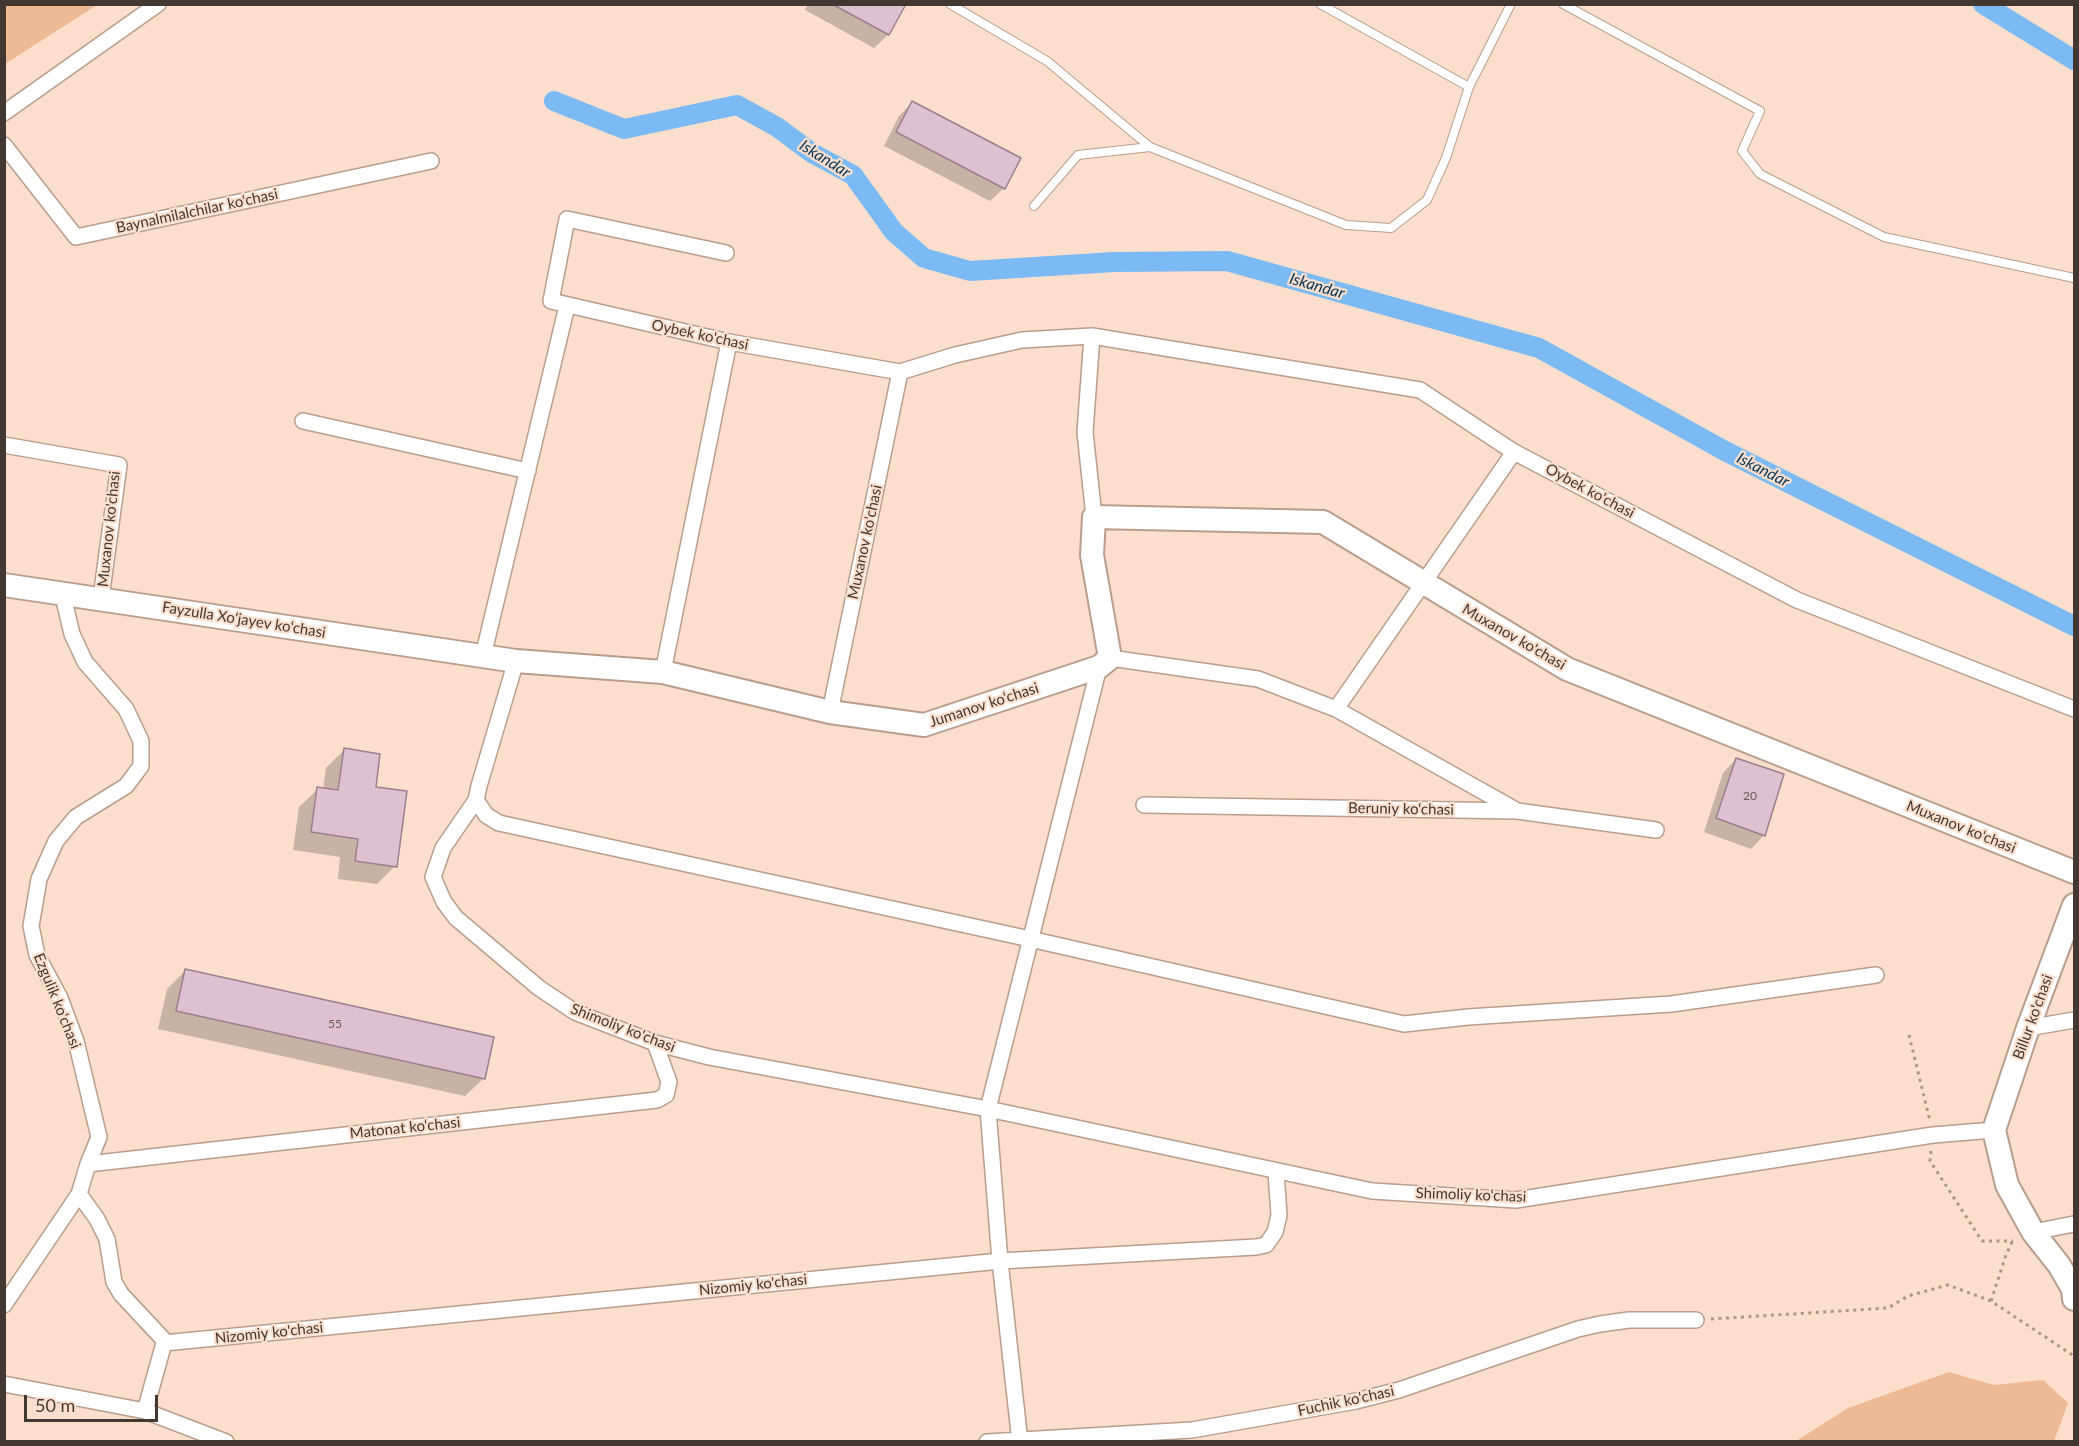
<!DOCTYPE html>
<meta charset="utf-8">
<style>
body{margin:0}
#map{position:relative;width:2079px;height:1446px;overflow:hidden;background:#fbdfcc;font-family:Lato,sans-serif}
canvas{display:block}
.frame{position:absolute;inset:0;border:6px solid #433831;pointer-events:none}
.scale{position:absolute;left:24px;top:1395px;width:134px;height:27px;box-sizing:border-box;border:3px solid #433831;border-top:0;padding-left:8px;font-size:18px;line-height:21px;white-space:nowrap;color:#433831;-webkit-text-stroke:4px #fbdfcc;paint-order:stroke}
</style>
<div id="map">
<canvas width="2079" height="1446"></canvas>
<div class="frame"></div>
<div class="scale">50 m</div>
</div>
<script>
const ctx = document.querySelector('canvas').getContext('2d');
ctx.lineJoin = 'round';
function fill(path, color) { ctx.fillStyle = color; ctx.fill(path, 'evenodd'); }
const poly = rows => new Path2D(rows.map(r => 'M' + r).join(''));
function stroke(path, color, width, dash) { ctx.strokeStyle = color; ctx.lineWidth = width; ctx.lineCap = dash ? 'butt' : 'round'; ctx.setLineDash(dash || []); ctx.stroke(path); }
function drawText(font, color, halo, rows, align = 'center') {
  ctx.font = font + ' Lato,sans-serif'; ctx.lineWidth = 4.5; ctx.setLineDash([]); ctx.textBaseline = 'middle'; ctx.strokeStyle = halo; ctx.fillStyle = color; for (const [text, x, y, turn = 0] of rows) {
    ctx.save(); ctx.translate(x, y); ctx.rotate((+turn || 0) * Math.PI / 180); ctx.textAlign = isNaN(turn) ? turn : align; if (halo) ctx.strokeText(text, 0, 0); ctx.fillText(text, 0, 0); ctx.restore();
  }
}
fill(poly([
 [5,4,97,4,97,5,5,64],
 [1949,1372,1994,1385,2043,1380,2068,1403,2054,1441,1796,1441,1848,1408]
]), '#eeb995');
fill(poly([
 [808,4,899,4,903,6,888,35,874,48,805,10],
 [912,103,1004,188,990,201,884,146,899,116],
 [344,750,374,788,395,866,377,884,338,879,340,857,293,850,299,807,318,789,323,790,326,768],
 [1736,759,1764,835,1751,849,1704,832,1723,773],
 [185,971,484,1078,465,1096,158,1029,167,989]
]), '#0003');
stroke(poly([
 [1983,4,2074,60],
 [554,101,624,129,737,105,777,127,812,153,853,175,894,232,924,258,970,271,1114,262,1227,261,1539,348,1725,451,2074,626]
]), '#7bbaf4', 20);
const building = poly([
 [832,4,903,4,905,6,889,35,832,4],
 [912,101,1021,158,1005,189,896,132,912,101],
 [344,748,380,754,376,787,407,791,397,867,355,861,358,839,311,832,317,787,338,790,344,748],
 [1736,758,1784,774,1765,836,1716,818,1736,758],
 [185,969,494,1037,485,1079,176,1011,185,969]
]);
fill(building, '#dec0d0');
stroke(building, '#9b7f8e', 1.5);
const lane = poly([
 [950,4,1047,61,1150,147,1346,225,1391,228,1427,200,1446,158,1469,87,1511,4],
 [1320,4,1469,87],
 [1563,4,1760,111,1742,151,1760,174,1884,237,2074,278],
 [1034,206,1078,155,1150,147]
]);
const street = poly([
 [4,113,158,4],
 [4,145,76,237,431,161],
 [726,253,567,219,551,301,729,342,900,372,955,355,1022,340,1092,336,1420,390,1514,452,1797,600,2074,709],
 [1092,336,1085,432,1094,517],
 [303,421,528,471],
 [4,445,119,465,101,598],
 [483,656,567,306],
 [1110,658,1258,679,1336,709,1514,809],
 [516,661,479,786,476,800,486,815,499,823,1030,939,1404,1024,1468,1017,1671,1004,1876,975],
 [663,672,729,342],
 [1336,709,1514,452],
 [830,712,900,372],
 [476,800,443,848,433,877,444,902,456,918,539,988,575,1012,655,1043,709,1057,988,1109,1372,1191,1516,1200,1933,1135,1994,1130],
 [1144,805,1517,811,1656,830],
 [2028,1028,2074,1020],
 [88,1164,657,1100,666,1095,669,1082,655,1043],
 [79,1194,97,1219,107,1239,114,1282,121,1294,163,1339,164,1343,145,1411],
 [2033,1232,2074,1224],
 [4,1305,79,1194,88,1164,99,1137,76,1041,60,998,37,955,31,926,39,879,56,841,76,817,126,786,141,766,141,741,126,709,85,662,72,634,62,592],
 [164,1343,1000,1261,1256,1247,1266,1245,1275,1232,1279,1215,1276,1172],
 [4,1384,145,1411,226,1442],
 [987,1442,1192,1430,1356,1401,1399,1390,1578,1329,1600,1324,1629,1320,1696,1320],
 [1020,1442,1000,1261,988,1109,1099,667]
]);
const secondary = poly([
 [4,585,516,661,663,672,830,712,924,725,1099,667,1110,658,1092,555,1094,517,1323,522,1567,669,2074,872],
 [2074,905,2028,1028,1994,1130,2007,1185,2033,1232,2059,1265,2073,1289,2074,1299]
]);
stroke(lane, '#b89d8c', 10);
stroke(street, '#b89d8c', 18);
stroke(secondary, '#b89d8c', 26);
stroke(poly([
 [1909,1035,1930,1121],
 [1931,1151,1930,1161,1982,1241,2013,1241],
 [1991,1301,2006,1255,2013,1240],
 [1711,1319,1888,1308,1908,1296,1948,1285,1991,1301,2074,1356]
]), '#ab9789', 3, [3, 4.5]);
stroke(lane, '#fff', 8);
stroke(street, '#fff', 15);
stroke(secondary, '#fff', 22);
drawText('12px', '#6a5a59', null, [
 ["20",1750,796],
 ["55",335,1024]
]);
drawText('15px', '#433831', '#fbdfcc', [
 ["Baynalmilalchilar ko‘chasi",197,211,-12],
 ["Oybek ko'chasi",700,335,12],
 ["Oybek ko'chasi",1590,491,28],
 ["Muxanov ko'chasi",109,529,-84],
 ["Muxanov ko'chasi",865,542,-78],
 ["Fayzulla Xo‘jayev ko‘chasi",244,620,9],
 ["Muxanov ko'chasi",1514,637,30],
 ["Jumanov ko‘chasi",984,705,-18],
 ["Beruniy ko‘chasi",1401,809,1],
 ["Muxanov ko'chasi",1961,827,22],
 ["Ezgulik ko'chasi",57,1001,68],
 ["Billur ko'chasi",2033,1017,-70],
 ["Shimoliy ko'chasi",623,1028,21],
 ["Matonat ko‘chasi",405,1128,-6],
 ["Shimoliy ko‘chasi",1471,1195,2],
 ["Nizomiy ko'chasi",753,1285,-6],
 ["Nizomiy ko'chasi",269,1333,-6],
 ["Fuchik ko'chasi",1346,1401,-12]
]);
drawText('italic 16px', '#03355a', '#fbdfcc', [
 ["Iskandar",825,159,32],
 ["Iskandar",1317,286,16],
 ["Iskandar",1763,470,27]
]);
</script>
